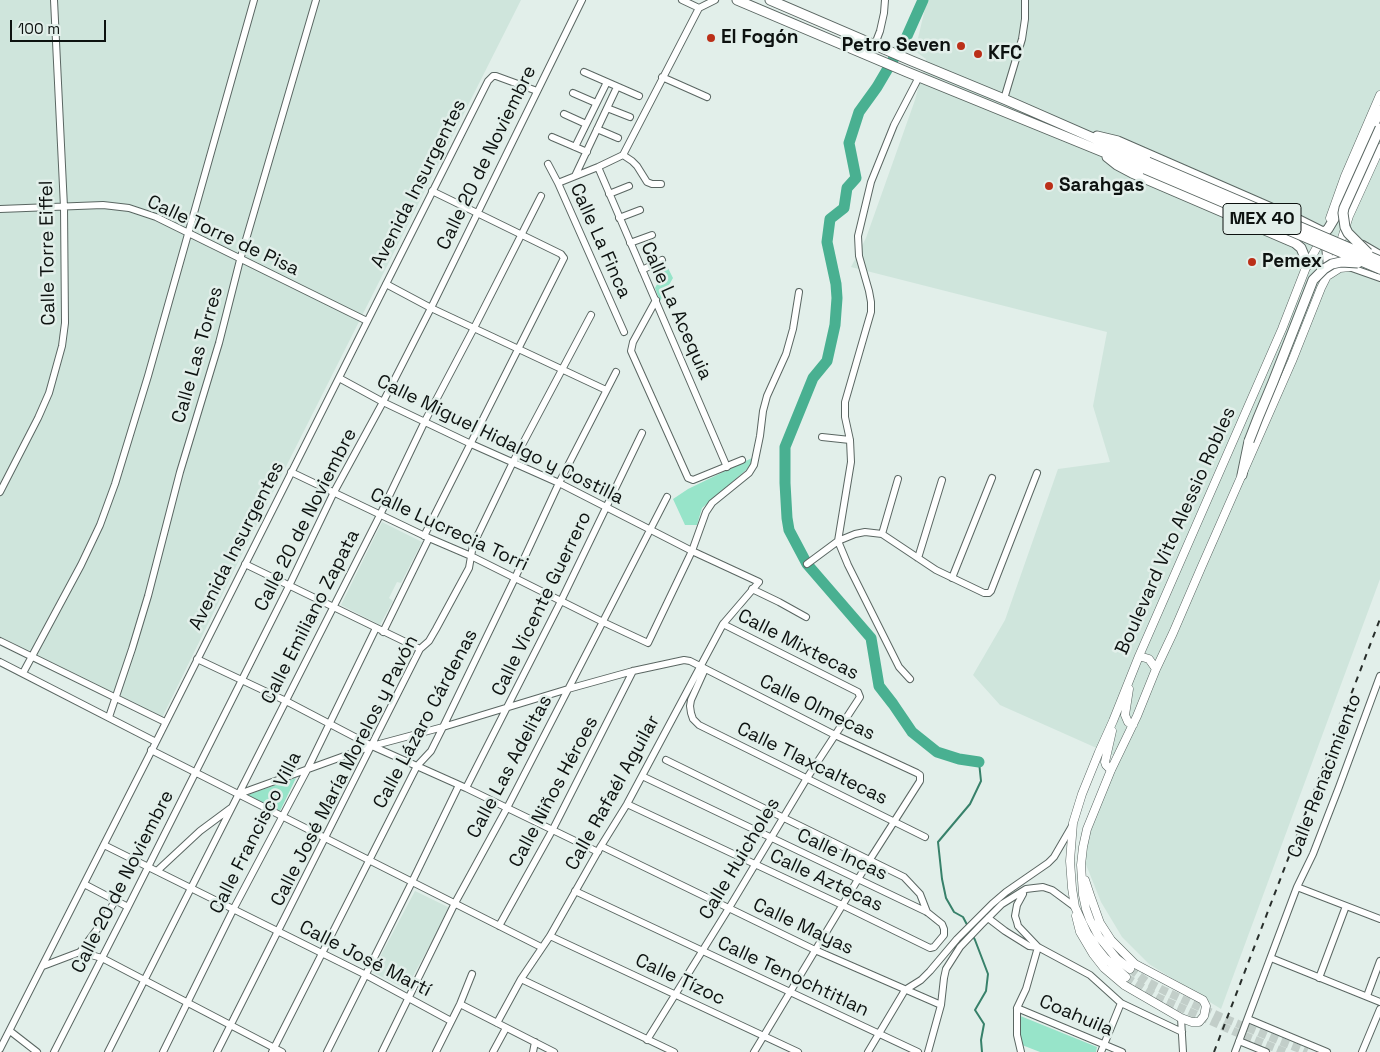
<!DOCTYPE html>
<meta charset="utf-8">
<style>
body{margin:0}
#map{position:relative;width:1380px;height:1052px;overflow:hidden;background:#e2efea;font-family:"Space Grotesk",sans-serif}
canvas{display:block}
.scale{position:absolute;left:10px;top:20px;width:96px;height:22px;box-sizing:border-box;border:2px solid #0d1210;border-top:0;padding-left:6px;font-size:15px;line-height:18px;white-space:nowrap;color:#0d1210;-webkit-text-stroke:4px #e2efea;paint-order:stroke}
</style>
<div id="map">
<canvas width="1380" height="1052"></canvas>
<div class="scale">100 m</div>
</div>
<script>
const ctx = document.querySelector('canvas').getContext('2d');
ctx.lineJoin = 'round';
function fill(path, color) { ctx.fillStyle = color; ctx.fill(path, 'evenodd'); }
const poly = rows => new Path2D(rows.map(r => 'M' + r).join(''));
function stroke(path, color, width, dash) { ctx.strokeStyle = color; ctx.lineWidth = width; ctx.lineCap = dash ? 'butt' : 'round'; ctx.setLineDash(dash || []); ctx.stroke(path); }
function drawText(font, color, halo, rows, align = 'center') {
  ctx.font = font + ' "Space Grotesk",sans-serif'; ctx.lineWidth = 5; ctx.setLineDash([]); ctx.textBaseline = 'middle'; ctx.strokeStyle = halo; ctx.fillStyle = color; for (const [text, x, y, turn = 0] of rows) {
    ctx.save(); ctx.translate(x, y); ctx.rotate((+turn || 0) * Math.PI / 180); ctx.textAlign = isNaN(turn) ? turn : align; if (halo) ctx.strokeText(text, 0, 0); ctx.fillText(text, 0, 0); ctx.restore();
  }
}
fill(poly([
 [0,0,521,0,247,544,162,718,0,641],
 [927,0,1380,0,1380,579,1221,1009,1149,964,1122,937,1101,902,1085,862,1088,836,1119,758,1000,705,973,675,1005,620,1058,469,1110,462,1093,406,1107,332,851,267,866,238,915,100,926,59,915,51],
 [382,522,422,542,401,583,397,582,389,598,393,601,380,625,341,605],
 [415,891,450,908,406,989,372,972]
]), '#cfe5dc');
fill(poly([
 [667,266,673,278,660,301,655,288],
 [752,458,753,464,702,508,697,525,685,525,673,499,688,489],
 [296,778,280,811,247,795],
 [1018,1015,1097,1047,1096,1052,1040,1052,1022,1045]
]), '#97e4c9');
stroke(poly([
 [979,762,981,781,970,804,938,842,942,879,946,898,954,912,963,917,975,940,988,974,986,991,975,1010,984,1024,981,1040,982,1052]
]), '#37816a', 2);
stroke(poly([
 [923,0,907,36,877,87,859,112,849,143,856,178,847,188,844,208,830,219,827,242,836,284,837,298,835,325,827,361,813,378,785,447,785,483,787,518,789,530,807,564,871,638,879,686,893,704,912,732,937,752,959,759,979,762]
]), '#49b091', 11);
stroke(poly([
 [1130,969,1146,981,1165,991,1221,1017,1307,1052],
 [1126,977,1159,998,1233,1031,1285,1052]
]), '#c2cec9', 8, [8, 4]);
const minor = poly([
 [682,0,699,8],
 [875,44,880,31,884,13,885,0],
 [584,72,639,96],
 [662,77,707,97],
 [573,93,596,103],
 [1004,99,1022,39,1025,19,1025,0],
 [607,108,630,117],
 [564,114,586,124],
 [597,129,618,138],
 [552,137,587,152],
 [575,147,607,82],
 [623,155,632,161,637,166,647,182,652,184,661,184],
 [548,164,558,183,624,332],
 [598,167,727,467],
 [575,176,617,87],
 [558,183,598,167,623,155,699,8,715,0],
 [609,194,629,186],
 [0,209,103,205,129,208,156,217,367,321],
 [619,218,640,210],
 [630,243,652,235],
 [1363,244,1380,254],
 [1346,266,1380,278],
 [642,270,662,260],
 [386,284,431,308,606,390],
 [656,300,633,342,631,351,688,478,693,480,742,460],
 [339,378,383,402,469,443,559,483,692,551,759,582,723,624,627,804,601,846,550,936,521,979,497,1023],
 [822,437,850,440],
 [291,472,429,538,471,556,603,622,648,643,692,551,706,512,712,503,749,473,754,465,760,436,763,411,767,396,786,354,793,329,799,292],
 [0,492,38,418,49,393,62,346,65,323,64,207,54,0],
 [882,534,898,479],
 [424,536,564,258,561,254,432,191],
 [838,541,851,462,850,440,845,417,845,402,871,312,871,302,869,291,859,256,858,236,871,182,894,125,919,77],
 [838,541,848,565,899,667,910,679],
 [918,558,942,480],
 [245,564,420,649],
 [807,564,838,541,855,534,865,532,882,534,936,570,984,593,989,593,991,591,1037,473],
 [952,578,992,478],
 [752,589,779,602,806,617],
 [383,632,429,538],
 [0,641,165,722],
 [197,659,286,701,372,746,466,788,598,852],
 [0,662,156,742],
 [705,669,691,700,690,706,691,713,693,719,699,725,925,837],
 [23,673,81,565,100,525,115,484,148,376,254,0],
 [109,717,132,649,148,596,180,472,219,343,240,260,316,0],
 [151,750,541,947],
 [666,760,904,877,920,894,927,912],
 [466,788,561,601,642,433],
 [239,794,372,746,443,727,568,689,633,671,684,660,690,661,835,735,917,773,920,775,920,781,869,861,754,1052],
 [627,804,842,905,930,948,934,947,944,935,944,929,942,924,927,912,642,776],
 [104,845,366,975,451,1021],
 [601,846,815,950,941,1005],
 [157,871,200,831,231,808],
 [84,884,128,907],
 [1297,887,1380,919],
 [575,891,918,1052],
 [1023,894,1017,905,1015,916,1017,922,1018,926,1038,947,1090,975,1121,1003,1182,1032],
 [988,918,1005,931,1029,946,1038,947],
 [499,926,553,829,633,671],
 [550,936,798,1052],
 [80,952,102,958,282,1052],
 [1271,958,1380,1002],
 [43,966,80,952,101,924,115,901],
 [1319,978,1346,906],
 [521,979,674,1052],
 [1367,996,1380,961],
 [460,1004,554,1052],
 [1017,1008,1122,1052],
 [1181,1018,1183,1052],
 [1248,1019,1327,1052],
 [10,1031,37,1052],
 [647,1040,729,908,807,778,860,697,858,692,723,624],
 [1239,1041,1266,1052],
 [0,1049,156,742,488,81,493,76,496,76,537,91],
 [54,1052,128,907,289,586,334,492,383,402,431,308,582,0],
 [108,1052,380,515,425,421,474,328,541,196],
 [163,1052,234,908,307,770,376,628],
 [217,1052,420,649,429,641,436,629,469,568,473,545,513,462,591,315],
 [272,1052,417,766,431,751,443,727,515,578,559,483,616,372],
 [327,1052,412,882,459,785],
 [382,1052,455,903,507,808,667,497],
 [436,1052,460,1004,472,974],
 [493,1052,506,1028],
 [533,1052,535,1042],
 [868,1052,905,990,921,980,930,971,957,939,992,904,1006,892,1048,863,1054,857,1072,826],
 [928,1052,941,1005,944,978,946,969,960,947,981,925,1002,904,1026,889,1034,888,1043,887,1052,890,1075,907],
 [1021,1052,1017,1035,1017,1008,1026,989,1038,947],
 [1101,1052,1121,1003],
 [1235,1052,1297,887,1313,854,1339,787,1380,676],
 [1362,1052,1380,1009]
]);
const major = poly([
 [1330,218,1345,176,1380,95],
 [1329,275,1340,268,1350,267],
 [1139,656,1149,659,1156,669],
 [1129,689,1125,715,1128,722,1133,725],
 [1111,770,1106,765,1105,762,1112,731],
 [1076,916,1080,932,1093,954,1104,968,1124,985,1181,1018,1192,1022,1199,1022,1204,1016,1206,1006,1203,1000,1135,964,1111,940,1100,923,1090,895,1085,880],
 [1130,969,1117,959,1099,937,1090,920,1086,909,1083,895,1081,865,1083,847,1087,829,1111,770,1137,716,1156,669,1173,633,1201,568,1292,361,1321,288,1335,260,1349,216,1380,148],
 [1126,977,1105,958,1097,948,1087,933,1075,907,1072,888,1070,861,1073,823,1082,794,1099,752,1113,721,1139,656,1282,329,1307,265,1322,238]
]);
const highway = poly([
 [737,0,907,72,1145,169],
 [770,0,912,61,1004,99,1148,162],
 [1097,136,1118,141,1299,220,1325,233],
 [1107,157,1117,165,1132,173,1295,243,1301,248,1308,265],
 [1321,235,1328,229,1334,219,1343,195,1380,110],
 [1326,240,1329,272],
 [1242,475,1249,441]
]);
stroke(minor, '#5a6662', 8);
stroke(major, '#5a6662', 9);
stroke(highway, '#5a6662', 11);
stroke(minor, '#fff', 6);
stroke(major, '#fff', 8);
stroke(highway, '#fff', 9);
stroke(poly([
 [1214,1052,1380,619]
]), '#282e2b', 2, [6, 6]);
const highwayBridge = poly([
 [1148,162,1380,261],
 [1145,169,1380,269],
 [1368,253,1348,233,1345,227,1343,213,1344,208,1380,128],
 [1249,441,1258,418,1273,382,1313,280,1324,269,1332,264,1341,262,1358,263]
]);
stroke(highwayBridge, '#5a6662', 11, []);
stroke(highwayBridge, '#fff', 9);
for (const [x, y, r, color] of [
 [711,38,5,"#bb2f18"],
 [961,46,5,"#bb2f18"],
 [978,54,5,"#bb2f18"],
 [1049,186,5,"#bb2f18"],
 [1252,262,5,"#bb2f18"]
]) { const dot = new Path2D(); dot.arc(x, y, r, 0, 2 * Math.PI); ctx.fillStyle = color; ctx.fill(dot); stroke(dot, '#e2efea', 2); }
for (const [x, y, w] of [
 [1262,219,78]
]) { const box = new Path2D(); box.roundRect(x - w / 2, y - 15.5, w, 31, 4); ctx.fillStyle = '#e2efea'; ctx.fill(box); stroke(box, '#0d1210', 1); }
drawText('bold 18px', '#0d1210', null, [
 ["MEX 40",1262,219]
]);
drawText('bold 19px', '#0d1210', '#e2efea', [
 ["El Fogón",721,38],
 ["Petro Seven",951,46,"right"],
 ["KFC",988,54],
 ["Sarahgas",1059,186],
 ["Pemex",1262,262]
], 'left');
drawText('19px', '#0d1210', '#e2efea', [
 ["Calle 20 de Noviembre",487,158,-64],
 ["Avenida Insurgentes",419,184,-63],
 ["Calle Torre de Pisa",223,236,25],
 ["Calle La Finca",600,241,66],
 ["Calle Torre Eiffel",48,253,-91],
 ["Calle La Acequia",676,311,66],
 ["Calle Las Torres",198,355,-74],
 ["Calle Miguel Hidalgo y Costilla",500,440,26],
 ["Calle 20 de Noviembre",306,520,-63],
 ["Calle Lucrecia Torri",449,530,25],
 ["Boulevard Vito Alessio Robles",1176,531,-66],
 ["Avenida Insurgentes",237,546,-63],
 ["Calle Vicente Guerrero",542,604,-64],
 ["Calle Emiliano Zapata",311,617,-63],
 ["Calle Mixtecas",798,645,27],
 ["Calle Olmecas",817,708,26],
 ["Calle Lázaro Cárdenas",426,719,-62],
 ["Calle Tlaxcaltecas",812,764,26],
 ["Calle Las Adelitas",510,767,-62],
 ["Calle José María Morelos y Pavón",345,771,-63],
 ["Calle Renacimiento",1325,776,-69],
 ["Calle Niños Héroes",554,792,-62],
 ["Calle Rafaél Aguilar",613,793,-61],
 ["Calle Francisco Villa",256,833,-63],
 ["Calle Incas",842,855,25],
 ["Calle Huicholes",740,859,-59],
 ["Calle Aztecas",826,881,25],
 ["Calle 20 de Noviembre",123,882,-63],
 ["Calle Mayas",803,927,25],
 ["Calle José Martí",365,959,27],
 ["Calle Tenochtitlan",793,977,25],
 ["Calle Tízoc",680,980,25],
 ["Coahuila",1076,1016,23]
]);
</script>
